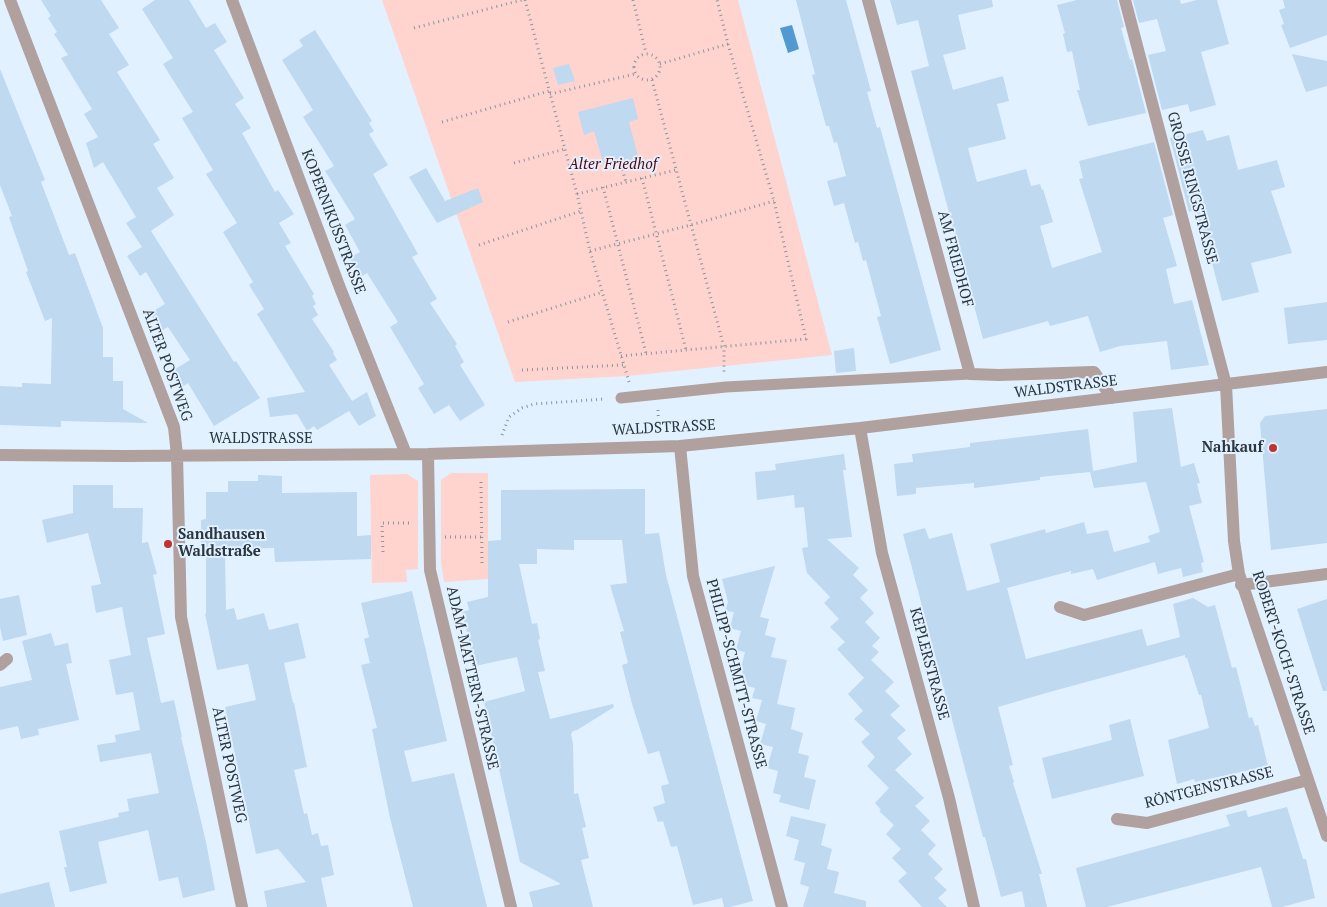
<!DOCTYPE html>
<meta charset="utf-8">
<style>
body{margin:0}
canvas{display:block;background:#e1f1ff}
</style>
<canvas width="1327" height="907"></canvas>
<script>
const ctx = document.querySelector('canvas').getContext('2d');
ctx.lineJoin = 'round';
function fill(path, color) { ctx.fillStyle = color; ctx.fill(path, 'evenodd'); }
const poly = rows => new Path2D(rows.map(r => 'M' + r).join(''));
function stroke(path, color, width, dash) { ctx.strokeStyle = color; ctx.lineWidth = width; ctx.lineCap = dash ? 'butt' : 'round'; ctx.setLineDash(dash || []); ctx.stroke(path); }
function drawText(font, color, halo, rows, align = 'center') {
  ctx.font = font + ' "PT Serif",serif'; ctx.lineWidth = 4; ctx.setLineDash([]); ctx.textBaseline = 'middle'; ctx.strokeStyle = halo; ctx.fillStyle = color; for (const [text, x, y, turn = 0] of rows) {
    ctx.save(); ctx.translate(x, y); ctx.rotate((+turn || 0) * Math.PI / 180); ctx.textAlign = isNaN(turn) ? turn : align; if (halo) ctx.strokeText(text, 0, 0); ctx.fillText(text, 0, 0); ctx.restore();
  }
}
fill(poly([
 [382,0,738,0,832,355,627,376,515,382],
 [451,473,488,473,488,579,444,582,441,562,441,480],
 [407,474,418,481,418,569,406,570,407,582,372,583,370,475]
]), '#ffd3ce');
fill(poly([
 [792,25,799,49,788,53,780,28]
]), '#5399d1');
fill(poly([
 [41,0,101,0,119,28,109,34,129,65,117,72,160,140,153,144,174,178,157,188,174,215,151,231,234,362,236,361,260,398,214,426,188,383,182,387,172,371,190,360,168,327,161,331,150,313,165,304,146,272,140,276,127,256,142,247,126,223,136,217,103,162,94,168,86,143,98,137,84,114,92,109,61,58,68,55,54,34,57,32,48,18,51,16],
 [155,0,189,0,206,28,215,23,227,42,214,50,244,98,235,104,251,128,242,133,275,192,278,190,294,214,279,223,291,243,285,246,314,294,312,296,316,304,313,306,318,315,312,319,334,352,333,353,337,360,329,365,352,401,367,392,376,416,359,426,349,411,317,430,314,426,307,431,297,414,270,417,267,398,305,392,257,314,264,309,249,285,253,282,223,232,237,223,206,174,213,170,182,118,193,112,163,64,173,58,142,9],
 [796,0,846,0,871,91,867,92,877,128,880,127,941,350,890,364,877,317,881,316,866,260,863,261,858,242,855,243,844,203,834,206,827,181,846,176,837,142,834,143,829,126,826,126,812,75,815,74],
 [890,0,992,0,993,7,958,15,966,49,943,55,953,90,1003,76,1009,101,997,104,1006,139,968,148,977,182,1026,169,1031,186,1040,184,1042,190,1043,189,1053,222,1040,226,1052,268,1102,252,1079,179,1083,178,1079,161,1154,142,1173,215,1163,218,1177,266,1166,269,1174,304,1192,300,1209,365,1171,370,1167,341,1120,346,1100,352,1088,316,1050,326,1048,321,983,339,911,71,929,66,918,20,897,25],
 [1077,0,1117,0,1124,27,1121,28,1130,60,1132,59,1146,113,1088,126,1077,90,1080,90,1072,51,1067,52,1063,34,1065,33,1057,5],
 [1133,0,1180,0,1181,4,1197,0,1217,0,1229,44,1201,52,1216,105,1190,112,1188,104,1162,110,1148,55,1166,51,1157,19,1139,23],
 [1283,0,1327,0,1327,35,1290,48,1281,25,1284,24,1279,10,1285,8],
 [315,30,372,121,369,123,374,131,369,134,388,165,373,174,418,254,412,257,437,299,430,303,457,344,455,346,464,362,460,365,485,405,460,421,449,405,434,414,418,388,424,384,390,327,398,322,367,273,360,277,349,258,360,252,345,225,355,219,325,171,334,166,303,117,313,110,282,60,303,46,299,40],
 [1292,54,1327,61,1327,86,1306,92],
 [569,64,575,81,558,85,553,68],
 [0,69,45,180,41,182,69,255,75,253,103,328,103,357,113,357,113,381,123,381,123,409,148,423,61,421,61,427,0,425,0,386,22,387,22,383,51,384,52,318,45,321,26,272,28,271,9,217,12,216,0,185],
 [633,98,638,119,629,122,639,160,605,169,594,131,584,135,578,112],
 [1203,130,1207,141,1229,135,1238,170,1277,160,1285,187,1271,191,1292,253,1251,263,1259,292,1222,301,1208,248,1206,248,1196,210,1189,212,1170,138],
 [426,168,445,201,478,188,483,202,437,223,409,177],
 [1327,302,1327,340,1288,344,1284,308],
 [854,348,856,371,836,373,834,351],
 [1172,408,1181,467,1194,463,1200,483,1197,484,1202,503,1189,506,1204,562,1201,563,1203,572,1183,577,1181,568,1158,574,1155,562,1097,580,1093,569,1071,574,1071,571,1007,588,1026,659,1142,629,1147,646,1180,637,1173,604,1193,598,1208,607,1215,605,1232,668,1236,667,1249,718,1252,717,1255,726,1258,725,1268,766,1195,782,1194,779,1177,784,1168,740,1209,728,1201,695,1199,695,1187,658,1185,658,1185,655,1046,693,998,707,1013,765,1009,766,1014,782,1013,783,1042,874,1039,874,1047,907,1025,907,1022,891,1001,897,985,837,983,837,903,534,925,528,929,539,952,533,967,591,1000,582,990,544,1045,529,1046,533,1084,522,1087,534,1108,530,1114,552,1150,542,1148,536,1160,532,1146,482,1094,488,1090,472,1040,477,1040,480,974,488,974,483,916,488,916,494,897,496,894,464,913,462,912,454,970,447,970,443,1088,429,1093,471,1137,462,1133,412],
 [1327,409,1327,543,1271,550,1260,423,1265,416],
 [844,454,846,470,843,470,852,537,827,539,859,568,853,575,868,590,860,598,874,613,865,622,880,638,872,646,879,652,871,660,894,682,885,691,900,706,890,715,906,730,897,738,912,754,895,770,924,798,915,806,930,821,921,830,936,845,928,854,943,869,934,878,947,890,938,898,947,907,922,907,898,881,907,873,892,858,901,849,886,834,894,825,879,811,881,810,875,803,889,788,867,766,875,757,861,742,870,734,854,719,863,711,848,694,864,678,837,649,845,642,830,627,839,619,824,603,830,597,807,573,802,548,808,547,804,507,795,508,794,495,757,500,755,472,776,470,775,464],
 [258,475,282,476,282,493,357,492,357,536,371,535,371,559,275,562,274,548,238,549,238,551,225,551,226,610,234,608,237,620,264,613,269,630,298,623,306,658,284,663,293,703,294,703,307,767,294,770,304,814,307,813,312,835,318,833,321,846,328,845,334,875,321,878,327,907,267,907,264,891,306,882,278,849,256,854,225,707,256,700,248,664,217,670,205,614,206,614,206,552,201,552,201,520,206,519,206,492,228,492,228,481,258,481],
 [73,485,113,485,113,508,143,508,142,543,148,542,157,574,153,575,165,634,147,638,161,703,174,700,182,737,181,737,206,842,215,890,183,898,178,877,159,881,148,830,98,842,107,883,70,892,64,867,67,867,59,831,119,817,118,813,129,811,127,799,159,793,151,753,100,762,97,745,116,742,115,735,140,730,133,692,116,695,109,660,131,655,122,607,96,613,91,586,101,584,88,533,47,543,42,520,73,513],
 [645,489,645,534,659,533,666,575,753,901,730,907,724,907,722,898,693,905,677,846,671,847,663,821,658,822,653,807,665,803,661,786,669,784,659,751,648,754,632,704,622,665,628,663,620,632,624,631,610,585,627,583,622,540,574,540,574,550,537,549,537,564,519,564,532,624,537,623,540,639,538,640,545,671,538,672,550,719,613,704,614,707,577,730,573,731,571,734,573,744,574,794,578,793,586,827,582,828,589,858,581,860,593,907,533,907,529,892,561,884,520,862,484,702,525,691,517,657,475,666,462,612,469,610,467,602,488,597,488,541,501,540,501,490],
 [775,566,760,617,769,619,765,635,776,638,771,657,787,660,777,704,795,708,791,729,803,733,798,753,809,756,804,777,816,780,809,810,779,802,781,795,773,793,778,771,767,768,773,747,760,744,766,724,756,721,762,700,752,698,755,688,747,686,741,668,745,652,736,650,741,631,730,628,734,612,725,611,728,602,722,579],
 [412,591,447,741,404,751,412,782,454,773,487,907,413,907,390,818,372,729,377,728,361,665,370,663,364,639,369,637,361,603],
 [19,595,27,635,3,641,0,627,0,599],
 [1327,599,1327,691,1323,691,1297,609],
 [51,633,55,646,68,643,72,663,66,664,79,720,38,729,39,735,21,739,18,726,0,730,0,687,32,680,22,641],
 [1130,719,1144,776,1052,799,1042,758,1112,740,1109,725],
 [1287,807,1303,859,1306,859,1315,898,1282,907,1272,907,1261,867,1107,907,1086,907,1076,868,1230,826,1226,815,1246,810,1248,817],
 [791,816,826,824,821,845,832,849,827,869,839,872,834,893,866,901,866,907,803,907,809,887,800,884,805,863,794,860,799,840,786,836],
 [49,882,55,907,0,907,0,894]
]), '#bed9f0');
stroke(poly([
 [525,0,577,194,590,251,629,382],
 [633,0,646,53],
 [414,28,522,0],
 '634 67a13 13 0 1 1 26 0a13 13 0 1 1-26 0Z',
 [660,64,728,44],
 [652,80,724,347,724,372],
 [550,94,635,74],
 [442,122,549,91],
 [514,163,565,149],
 [621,165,626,182],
 [642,178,686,350],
 [603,187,646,353],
 [577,194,676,170],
 [479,245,581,211],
 [590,251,691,225,774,201],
 [508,322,603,292],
 [621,356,806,339,774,201,728,44,717,0],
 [522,370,624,365],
 [658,410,659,431],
 [502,435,509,417,522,408,534,404,605,399],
 [481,482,482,565],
 [445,537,482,537],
 [383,552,382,523,412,523]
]), '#8996a2', 3, [1, 4]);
stroke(poly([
 [621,398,726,387,970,374]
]), '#b0a09e', 11);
stroke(poly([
 [10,0,174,427,177,455,181,617,242,907],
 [232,0,340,288,406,454],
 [868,0,970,374,999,375,1094,372,1112,398],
 [1125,0,1226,385,1234,541,1239,574,1327,836],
 [860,428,882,553,949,798,974,907],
 [680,446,693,576,782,907],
 [428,454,430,570,511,907],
 [0,455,124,456,428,454,680,446,860,428,1327,372],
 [1241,585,1327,574],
 [1060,607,1084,615,1239,574],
 [0,665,7,659],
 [1117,819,1147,823,1308,780]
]), '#b0a09e', 12);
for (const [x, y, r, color] of [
 [1273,448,5,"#c23330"],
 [168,544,5,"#c23330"]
]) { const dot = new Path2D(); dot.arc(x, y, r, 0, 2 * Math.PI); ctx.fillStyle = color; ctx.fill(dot); stroke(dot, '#e1f1ff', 2); }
drawText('italic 15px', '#570508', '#e1f1ff', [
 ["Alter Friedhof",613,165]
]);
drawText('15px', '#2a353e', '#e1f1ff', [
 ["GROSSE RINGSTRASSE",1192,188,75],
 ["KOPERNIKUSSTRASSE",333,222,69],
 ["AM FRIEDHOF",955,259,75],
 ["ALTER POSTWEG",167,365,70],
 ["WALDSTRASSE",1066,387,-7],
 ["WALDSTRASSE",664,428,-3],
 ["WALDSTRASSE",261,439],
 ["ROBERT-KOCH-STRASSE",1283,653,72],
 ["KEPLERSTRASSE",929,664,75],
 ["PHILIPP-SCHMITT-STRASSE",736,674,75],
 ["ADAM-MATTERN-STRASSE",472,678,77],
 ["ALTER POSTWEG",229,765,78],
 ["RÖNTGENSTRASSE",1209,788,-14]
]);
drawText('bold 15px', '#2a353e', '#e1f1ff', [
 ["Nahkauf",1263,448],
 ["Sandhausen",178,535,"left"],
 ["Waldstraße",178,552,"left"]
], 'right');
</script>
